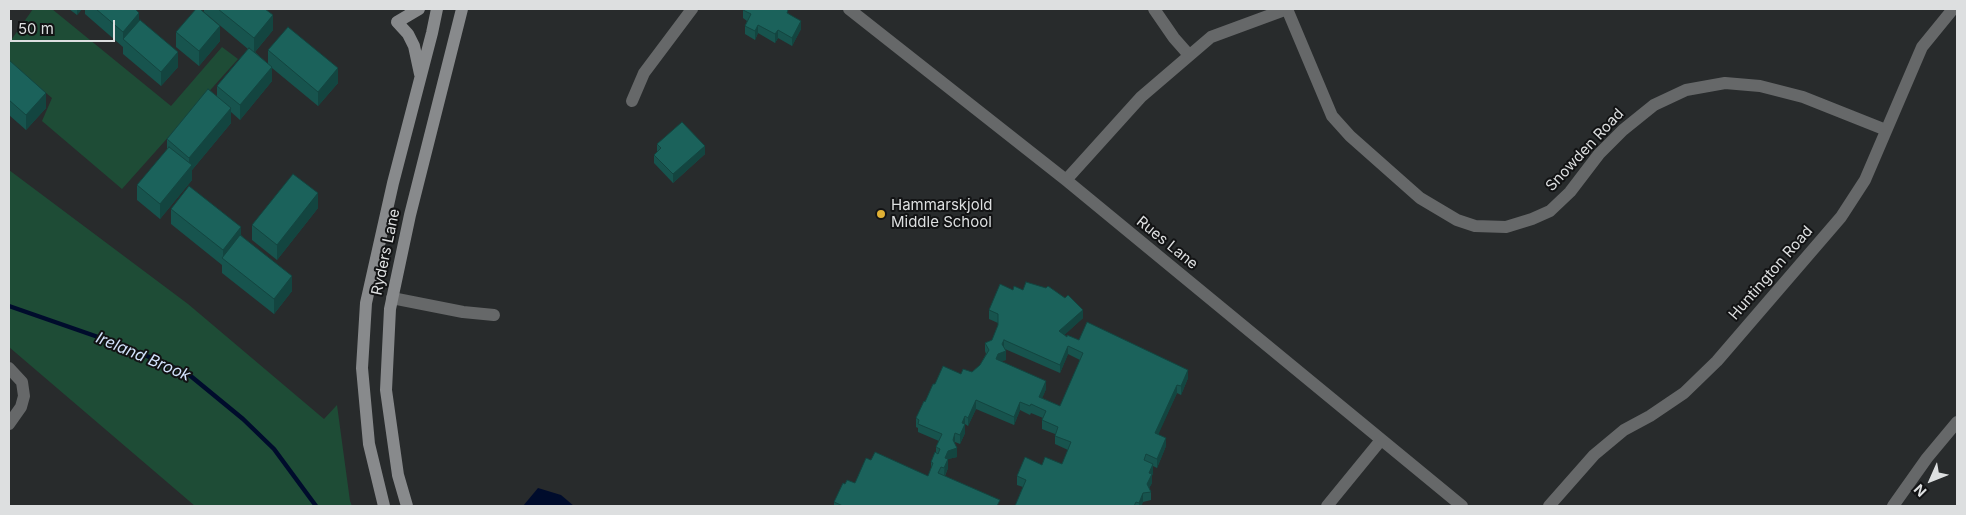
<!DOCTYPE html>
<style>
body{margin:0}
#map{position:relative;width:1966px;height:515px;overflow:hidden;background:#282b2c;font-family:Inter,sans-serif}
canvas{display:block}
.frame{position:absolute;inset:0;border:10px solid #dddfe0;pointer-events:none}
.north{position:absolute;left:1906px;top:455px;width:50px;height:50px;-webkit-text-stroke:4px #121314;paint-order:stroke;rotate:226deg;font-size:14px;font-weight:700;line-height:20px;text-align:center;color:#dddfe0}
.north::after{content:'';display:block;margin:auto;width:18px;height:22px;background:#dddfe0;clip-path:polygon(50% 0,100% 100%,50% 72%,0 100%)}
.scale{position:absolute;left:10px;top:20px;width:105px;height:22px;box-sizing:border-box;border:2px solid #dddfe0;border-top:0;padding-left:6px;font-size:15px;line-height:18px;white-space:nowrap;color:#dddfe0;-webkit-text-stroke:4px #121314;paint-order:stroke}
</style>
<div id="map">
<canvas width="1966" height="515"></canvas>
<div class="frame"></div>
<div class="north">N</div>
<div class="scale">50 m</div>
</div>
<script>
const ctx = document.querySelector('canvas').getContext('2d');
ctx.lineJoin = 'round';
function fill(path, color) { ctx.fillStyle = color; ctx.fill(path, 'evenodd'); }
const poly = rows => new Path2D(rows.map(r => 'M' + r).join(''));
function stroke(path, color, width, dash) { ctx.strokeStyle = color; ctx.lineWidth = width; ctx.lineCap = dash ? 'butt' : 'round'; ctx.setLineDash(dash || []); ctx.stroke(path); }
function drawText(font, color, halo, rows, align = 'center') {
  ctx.font = font + ' Inter,sans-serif'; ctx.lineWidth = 4; ctx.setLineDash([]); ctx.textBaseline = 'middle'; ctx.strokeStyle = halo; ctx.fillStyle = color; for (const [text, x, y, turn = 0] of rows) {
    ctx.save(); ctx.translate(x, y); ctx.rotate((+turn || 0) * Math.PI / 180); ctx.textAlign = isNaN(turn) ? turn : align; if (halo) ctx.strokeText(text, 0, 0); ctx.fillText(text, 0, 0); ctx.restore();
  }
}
fill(poly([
 [33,9,52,9,171,106,222,47,238,59,122,189,42,121,52,98,9,62,9,43],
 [9,170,188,304,324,419,337,405,350,501,352,506,195,506,9,347]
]), '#1e4c36');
fill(poly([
 [538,488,561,495,574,506,523,506]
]), '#000c2c');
stroke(poly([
 [9,306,121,345,187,373,243,419,274,449,316,506]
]), '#000c2c', 4.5);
stroke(poly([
 [849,9,1066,180,1462,506],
 [1154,9,1174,38,1189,55],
 [1287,9,1332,116,1350,136,1420,198,1457,220,1475,226,1506,227,1532,219,1550,211,1570,192,1599,154,1623,130,1654,105,1686,90,1725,83,1760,86,1803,97,1886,130],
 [632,101,644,73,692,9],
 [1066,180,1141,97,1211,37,1287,9],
 [392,298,463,312,494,315],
 [9,368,22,382,24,396,21,407,9,424],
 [1327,506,1381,440],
 [1549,506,1594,455,1624,430,1650,416,1684,393,1717,361,1841,217,1865,180,1922,47,1953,9],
 [1893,506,1927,458,1957,422]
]), '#666869', 12);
stroke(poly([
 [419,9,397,22,408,34,414,46,420,74],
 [384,506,369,444,362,368,366,303,393,183,432,33,437,9],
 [407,506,398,475,386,390,390,309,410,215,462,9]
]), '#888a8c', 12);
fill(poly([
 [69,9,82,9,77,15],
 [85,9,135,9,139,20,178,67,161,86,123,54,123,46,123,47,85,14],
 [204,9,265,9,273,30,255,52,268,64,268,50,338,83,318,106,272,68,272,81,240,120,231,112,231,123,192,170,192,180,160,219,137,200,137,185,167,150,167,139,217,97,217,86,248,49,204,12],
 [743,10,788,13,801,29,792,46,778,38,775,43,758,33,755,40,745,34,745,26,747,21,743,18],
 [176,32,220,41,199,66,176,47],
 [9,60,46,108,26,130,9,115],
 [657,144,705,154,673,183,654,163,654,155,657,152],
 [318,208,277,260,252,240,252,225],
 [171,209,241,235,292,291,274,314,222,273,222,265,171,224],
 [989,310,1083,318,1064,335,1067,337,1079,340,1188,378,1181,395,1177,393,1158,434,1166,446,1157,468,1153,466,1153,472,1152,476,1152,483,1149,488,1151,492,1151,500,1143,502,1141,506,1015,506,1023,487,1017,485,1017,476,1042,465,1062,464,1068,450,1055,444,1055,434,1042,429,1042,420,1043,418,1031,413,1030,415,1020,410,1014,425,976,409,968,426,965,424,965,433,960,444,955,442,955,444,957,457,948,459,948,468,945,476,1000,506,834,506,834,502,845,484,855,483,871,460,928,476,931,469,931,462,936,453,936,447,939,441,918,432,918,428,916,427,916,418,935,384,961,374,972,372,980,365,986,354,985,351,985,343,992,340,998,325,998,323,989,319],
 [1005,349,1060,373,1068,354,1080,360,1060,406,1042,398,1046,389,1001,361,1006,360]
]), '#17544e');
fill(poly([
 [77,9,82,9,77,15],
 [139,13,139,28,123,39,123,47,123,32],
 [273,15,273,30,254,53,254,38],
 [801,21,801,29,792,46,792,38],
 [758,25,758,33,755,40,755,31],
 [220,26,220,41,199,66,199,51],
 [778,30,778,38,775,43,775,34],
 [178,52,178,67,161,86,161,72],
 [272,67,272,81,240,120,240,105],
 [338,68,338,83,318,106,318,92],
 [46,93,46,108,26,130,26,115],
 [231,108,231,123,192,170,192,180,160,219,160,204,189,169,189,158],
 [705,146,705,154,673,183,673,174],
 [318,193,318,208,277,260,277,245],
 [241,227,241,242,223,259,223,250],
 [292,276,292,291,274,314,274,299],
 [1083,310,1083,318,1059,340,1059,331],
 [1004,340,1004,349,1006,351,1006,360,998,362,996,359],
 [1068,346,1068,354,1060,373,1060,365],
 [1188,370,1188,378,1181,395,1181,386],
 [1046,381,1046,389,1039,406,1039,397],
 [1177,385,1177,393,1155,442,1155,433],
 [976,400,976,409,968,426,968,418],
 [1020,402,1020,410,1014,425,1014,417],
 [965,416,965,424,962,423],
 [965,424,965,433,960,444,960,435],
 [955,433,955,442,953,448,953,440],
 [1166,438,1166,446,1157,468,1157,459],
 [957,448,957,457,948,459,948,468,944,477,945,458,948,451],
 [1153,464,1153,472,1152,476,1152,483,1147,492,1147,484,1149,473],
 [1143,493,1143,502,1141,506,1139,506,1139,503]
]), '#134540');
const building = poly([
 [96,9,135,9,139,13,123,32,96,9],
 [196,9,200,9,220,26,199,51,176,32,196,9],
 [218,9,265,9,273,15,254,38,218,9],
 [743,9,786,9,788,10,787,13,801,21,792,38,778,30,775,34,758,25,755,31,745,26,751,14,743,10,743,9],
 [140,20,178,52,161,72,123,39,140,20],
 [288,27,338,68,318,92,268,50,288,27],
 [249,48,272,67,240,105,217,86,249,48],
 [9,60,46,93,26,115,9,100,9,60],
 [208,89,231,108,189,158,167,139,208,89],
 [682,122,705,146,673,174,654,155,661,148,657,144,682,122],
 [169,147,192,165,160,204,137,185,169,147],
 [293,174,318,193,277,245,252,225,293,174],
 [189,186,241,227,223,250,171,209,189,186],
 [240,235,292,276,274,299,222,258,240,235],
 [1026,282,1046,288,1048,286,1065,298,1068,295,1083,310,1059,331,1067,337,1067,335,1079,340,1087,322,1188,370,1181,386,1177,385,1155,433,1166,438,1157,459,1146,454,1144,460,1153,464,1149,473,1152,474,1147,484,1151,492,1143,493,1139,503,1136,502,1134,506,1015,506,1026,480,1017,476,1025,457,1042,465,1045,457,1062,464,1071,442,1055,436,1058,427,1042,420,1046,411,1031,404,1030,406,1020,402,1014,417,976,400,968,418,965,416,962,423,965,424,960,435,955,433,953,440,957,448,948,451,945,458,948,459,944,468,941,467,938,473,1000,500,997,506,843,506,834,502,843,483,845,484,847,480,855,483,866,458,871,460,875,452,928,476,933,463,931,462,935,452,938,454,940,449,936,447,942,434,918,424,919,420,916,418,924,401,925,402,933,384,935,384,943,366,961,374,963,369,972,372,980,365,989,350,985,343,992,340,998,325,998,314,989,310,1000,284,1013,290,1014,286,1023,290,1026,282],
 [1004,340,1060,365,1068,346,1083,353,1060,406,1039,397,1046,381,996,359,998,354,1006,351,1002,344,1004,340]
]);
fill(building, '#1b625b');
stroke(building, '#134540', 1);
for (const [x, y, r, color] of [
 [881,214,5,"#e0b034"]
]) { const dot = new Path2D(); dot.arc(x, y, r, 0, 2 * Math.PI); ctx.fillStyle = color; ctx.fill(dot); stroke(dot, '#121314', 2); }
drawText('15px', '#dddfe0', '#121314', [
 ["Snowden Road",1585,150,-47],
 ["Rues Lane",1167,243,39],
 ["Ryders Lane",386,252,-78],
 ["Huntington Road",1771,273,-49]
]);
drawText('15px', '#dddfe0', '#121314', [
 ["Hammarskjold",891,205],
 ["Middle School",891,222]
], 'left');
drawText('italic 16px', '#d3e3fd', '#121314', [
 ["Ireland Brook",143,357,23]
]);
</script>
